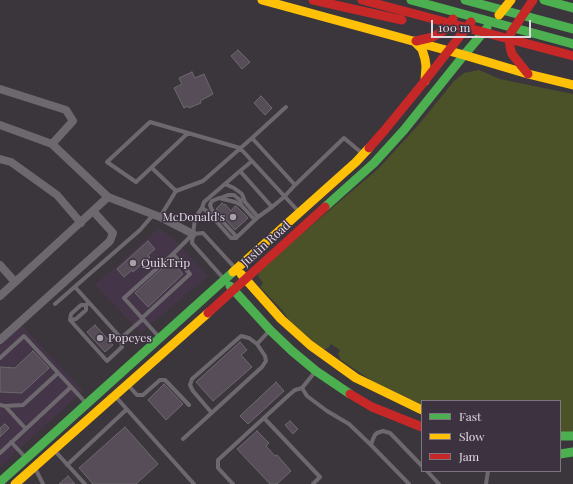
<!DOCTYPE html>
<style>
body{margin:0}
#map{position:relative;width:573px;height:484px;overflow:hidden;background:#3b363c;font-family:"Playfair Display",serif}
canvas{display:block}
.legend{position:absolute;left:421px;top:400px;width:140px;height:72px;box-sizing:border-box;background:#3d3240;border:1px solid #7e7581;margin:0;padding:5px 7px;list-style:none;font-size:12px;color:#e0d9e2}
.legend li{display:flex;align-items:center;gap:8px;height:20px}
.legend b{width:20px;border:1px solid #7e7581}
.scale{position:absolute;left:431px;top:20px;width:100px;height:18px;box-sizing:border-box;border:2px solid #e0d9e2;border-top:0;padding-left:5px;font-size:12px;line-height:14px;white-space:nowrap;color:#e0d9e2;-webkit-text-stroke:3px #3d3240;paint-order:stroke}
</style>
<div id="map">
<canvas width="573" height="484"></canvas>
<ul class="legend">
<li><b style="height:5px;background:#4caf50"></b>Fast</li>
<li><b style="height:5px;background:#ffc107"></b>Slow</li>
<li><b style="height:5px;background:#c62828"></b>Jam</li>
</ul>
<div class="scale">100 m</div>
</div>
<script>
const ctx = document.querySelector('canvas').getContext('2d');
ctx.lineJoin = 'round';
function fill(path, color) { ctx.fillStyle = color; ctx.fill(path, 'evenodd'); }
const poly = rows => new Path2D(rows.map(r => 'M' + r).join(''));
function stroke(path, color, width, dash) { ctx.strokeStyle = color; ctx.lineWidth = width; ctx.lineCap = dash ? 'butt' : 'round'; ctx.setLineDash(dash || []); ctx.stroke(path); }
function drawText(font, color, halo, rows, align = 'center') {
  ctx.font = font + ' "Playfair Display",serif'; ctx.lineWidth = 3; ctx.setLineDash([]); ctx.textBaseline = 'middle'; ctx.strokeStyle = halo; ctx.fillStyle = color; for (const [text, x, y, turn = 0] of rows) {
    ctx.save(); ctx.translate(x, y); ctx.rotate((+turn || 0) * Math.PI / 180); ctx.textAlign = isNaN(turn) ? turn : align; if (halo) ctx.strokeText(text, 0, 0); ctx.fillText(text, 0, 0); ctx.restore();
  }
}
fill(poly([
 [159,228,172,237,208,276,141,333,95,285],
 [21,324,83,391,0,467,0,343]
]), '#443648');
fill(poly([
 [479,70,500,79,573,94,573,433,560,433,560,401,422,401,422,407,375,383,341,360,338,354,340,350,331,344,328,348,323,350,293,326,283,311,260,287,263,283,258,276,260,271,290,244,379,168,420,123,454,81,464,73]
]), '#4b5228');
const building = poly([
 [238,50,250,62,242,69,231,56,238,50],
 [192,72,195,78,204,74,213,94,200,101,201,103,189,108,188,106,184,108,174,88,182,84,179,78,192,72],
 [261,96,272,108,265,115,254,103,261,96],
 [222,203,224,205,225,204,231,211,235,206,237,207,248,218,235,230,216,209,222,203],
 [148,241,155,249,148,255,150,257,133,272,132,270,124,277,117,269,148,241],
 [171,260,183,274,148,307,135,293,171,260],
 [95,325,113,345,105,352,87,332,95,325],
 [240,342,247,350,241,355,252,367,213,401,196,382,240,342],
 [33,351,49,368,22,393,0,392,0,367,15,368,33,351],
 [276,382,284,391,248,424,240,416,276,382],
 [164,384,183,404,166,420,148,400,164,384],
 [290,421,298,429,293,434,285,425,290,421],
 [5,424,9,428,0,437,0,428,5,424],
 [125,427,158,464,136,484,93,484,79,468,125,427],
 [257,431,269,443,266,446,275,456,277,455,291,471,277,484,270,484,237,449,257,431],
 [68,476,75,484,59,484,68,476]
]);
fill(building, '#564d58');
stroke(building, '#6d696e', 1);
stroke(poly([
 [286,107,252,138,295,185],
 [188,133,136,182,107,162,150,122,240,148,299,212],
 [152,168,176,191,203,181,252,138],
 [240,171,252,161],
 [225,184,234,188,242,194,245,202,258,217],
 [220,198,228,195,234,195,240,200,241,205],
 [202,208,208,212,231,238,236,238,258,217,272,207],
 [160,217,176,191],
 [237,237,212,210,210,205,212,201,219,198,235,202,241,205,255,220],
 [224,279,192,243,195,218,202,208,204,202,240,171,272,207,284,197,295,185,344,138,363,154],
 [75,287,121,338,143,319],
 [89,303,86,305,81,305,71,314,70,320,107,361,122,347,121,338],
 [55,304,140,230,153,215],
 [142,318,190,274,173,254],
 [70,320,76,319,86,310,86,305],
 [159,337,124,298,173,254,193,234,203,233,236,269],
 [0,358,24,336,86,403],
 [128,385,137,395,143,395,160,380,165,380,189,405],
 [302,388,307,396,327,411,349,424,371,445],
 [115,396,194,484],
 [0,405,5,406,26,429],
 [5,406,23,405,58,373],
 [211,412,193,391,190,385,192,379,241,336,249,338,257,344,270,330],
 [264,418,320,477,313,484],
 [183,439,262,367,266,361,265,356,257,344],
 [11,442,26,458],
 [54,450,85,484],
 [0,453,71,387],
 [67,465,127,409],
 [35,468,43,484],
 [427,471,439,484],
 [233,484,218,468,218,460,289,395,295,390,302,388,315,372],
 [409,484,371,445,373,439,375,435,377,433,383,431,390,433,422,466],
 [486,484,488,471]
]), '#6c686e', 4);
stroke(poly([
 [0,89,66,110,73,121,52,144],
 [0,125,52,144,108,197,160,217,193,234],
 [0,159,11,162,57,195,81,223],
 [0,265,15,282],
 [0,296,108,197],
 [0,340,110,241,113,233,93,211]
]), '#6c686e', 8);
stroke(poly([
 [411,0,573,44],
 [465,0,573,29],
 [544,0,573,8],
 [325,207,374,163,404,130,464,55,487,28],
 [230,286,270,330,292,351,316,371,350,394],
 [560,436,573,436],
 [560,454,573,452],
 [0,482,233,272]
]), '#4caf50', 9);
stroke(poly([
 [262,0,464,55,528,74,573,85],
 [499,15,511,0],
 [414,41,422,49,425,59,426,66,425,81],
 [233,272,356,162,369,148],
 [241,274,281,319,310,345,356,378,422,410],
 [15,484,208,313]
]), '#ffc107', 9);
stroke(poly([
 [313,0,402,20],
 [362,0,573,56],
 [416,41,433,37,443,31,453,19],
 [528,74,512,54,510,47,509,37,512,31,533,0],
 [369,148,384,131,424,82,471,22],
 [208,313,325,207],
 [350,394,372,407,422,427]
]), '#c62828', 9);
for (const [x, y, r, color] of [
 [233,217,4,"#a6a0a8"],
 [133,263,4,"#a6a0a8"],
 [100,338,4,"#a6a0a8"]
]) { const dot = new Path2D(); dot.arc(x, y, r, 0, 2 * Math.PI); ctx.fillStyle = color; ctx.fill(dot); stroke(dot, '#3d3240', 1.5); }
drawText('12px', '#e0d9e2', '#3d3240', [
 ["McDonald's",225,217,"right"],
 ["QuikTrip",141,263],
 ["Popeyes",108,338]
], 'left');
drawText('12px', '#e0d9e2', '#3d3240', [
 ["Justin Road",266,244,-42]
]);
</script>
